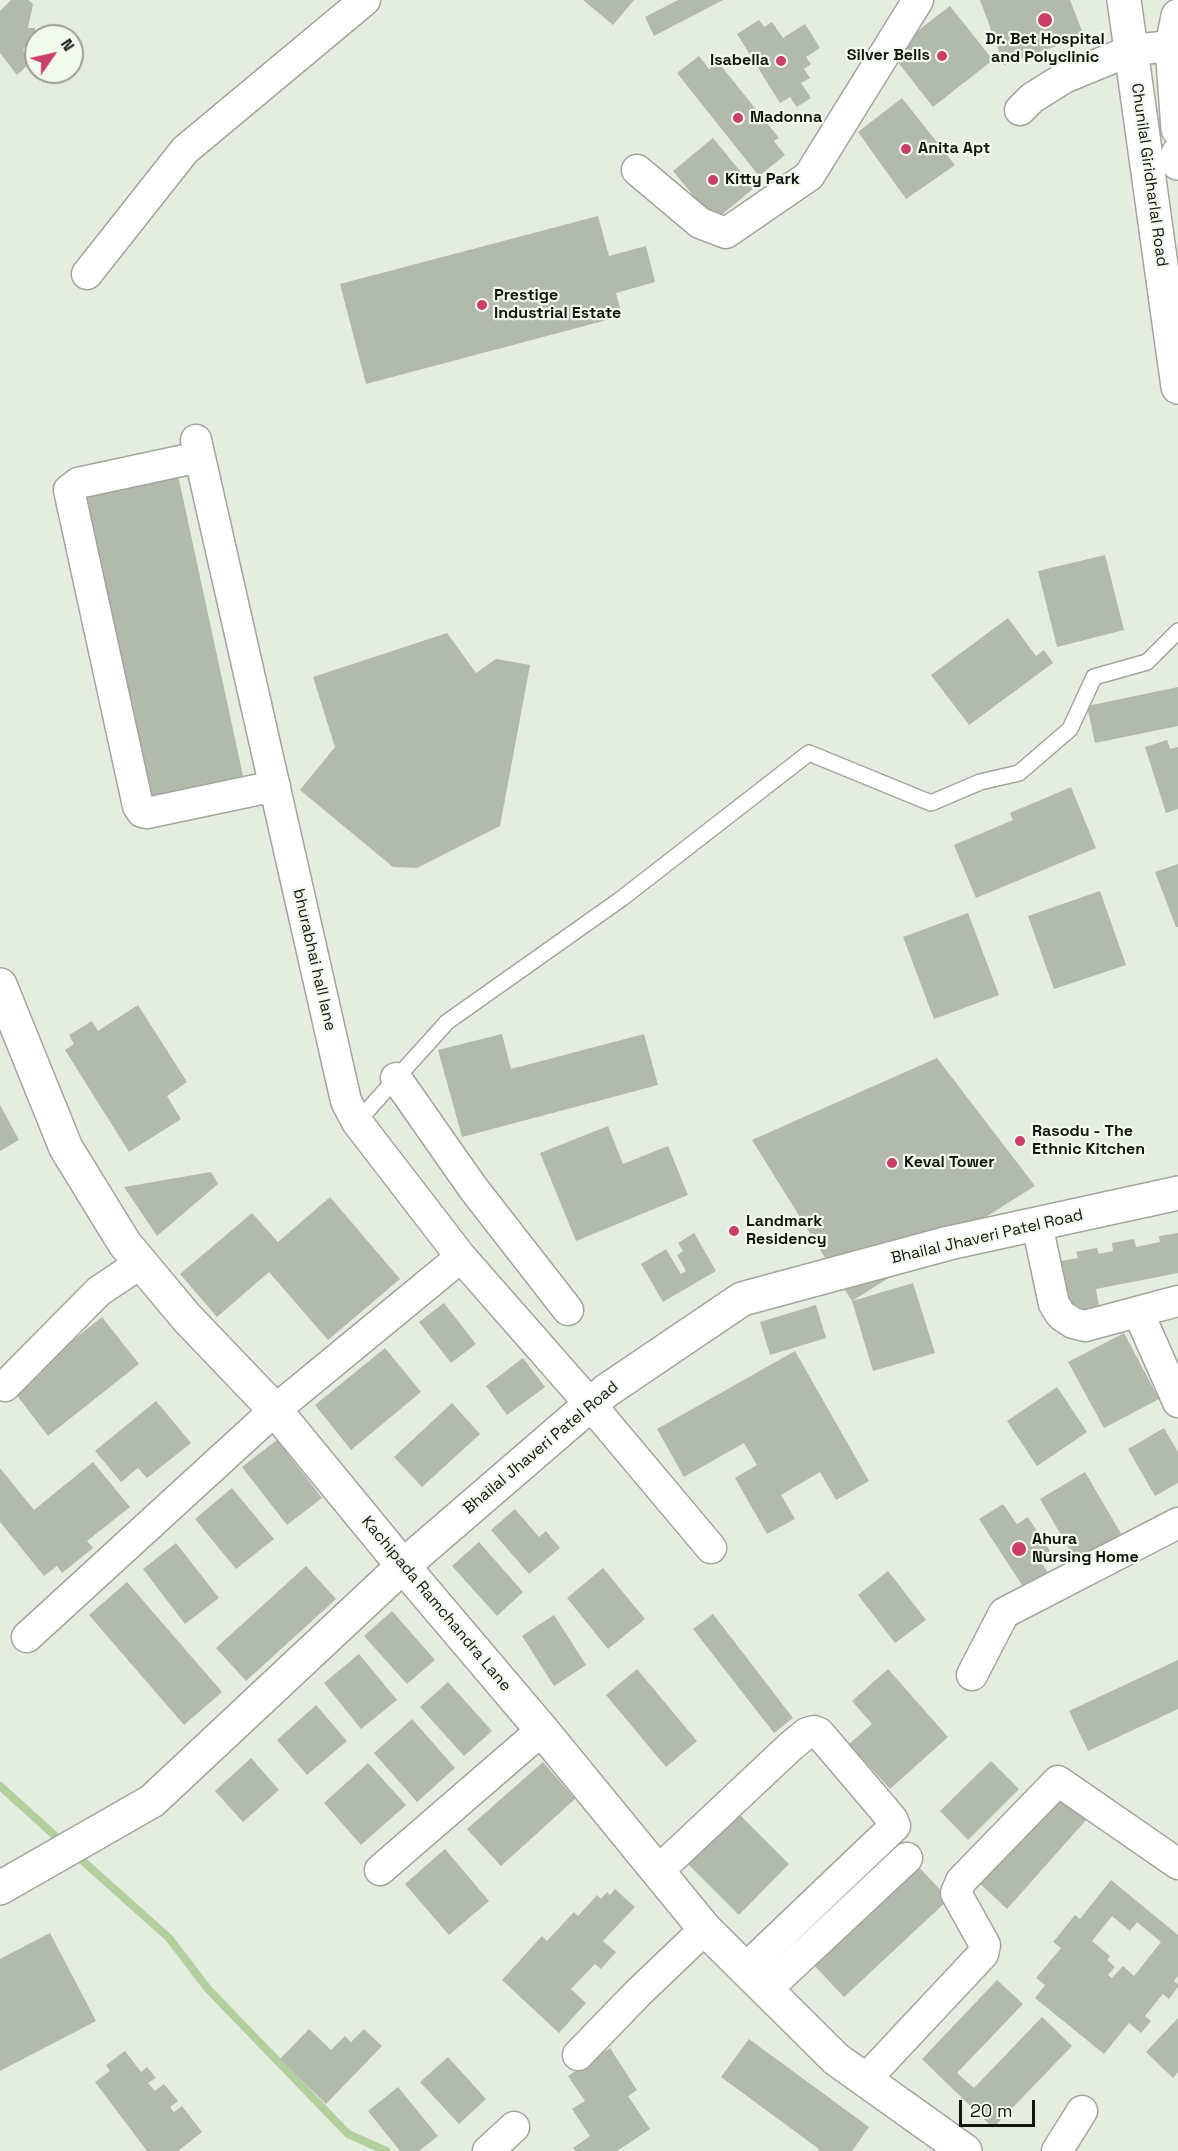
<!DOCTYPE html>
<style>
body{margin:0}
#map{position:relative;width:1178px;height:2151px;overflow:hidden;background:#e5ede0;font-family:"Space Grotesk",sans-serif}
canvas{display:block}
.north{position:absolute;left:24px;top:24px;width:60px;height:60px;box-sizing:border-box;background:#f2faee;border:2px solid #999e96;border-radius:50%;rotate:56deg;font-size:16px;font-weight:700;line-height:24px;text-align:center;color:#131511}
.north::after{content:'';display:block;margin:auto;width:21px;height:27px;background:#cb3d6a;clip-path:polygon(50% 0,100% 100%,50% 72%,0 100%)}
.scale{position:absolute;left:959px;top:2100px;width:76px;height:27px;box-sizing:border-box;border:3px solid #131511;border-top:0;padding-left:8px;font-size:18px;line-height:21px;white-space:nowrap;color:#131511;-webkit-text-stroke:4px #f2faee;paint-order:stroke}
</style>
<div id="map">
<canvas width="1178" height="2151"></canvas>
<div class="north">N</div>
<div class="scale">20 m</div>
</div>
<script>
const ctx = document.querySelector('canvas').getContext('2d');
ctx.lineJoin = 'round';
const poly = rows => new Path2D(rows.map(r => 'M' + r).join(''));
function stroke(path, color, width, dash) { ctx.strokeStyle = color; ctx.lineWidth = width; ctx.lineCap = dash ? 'butt' : 'round'; ctx.setLineDash(dash || []); ctx.stroke(path); }
function fill(path, color) { ctx.fillStyle = color; ctx.fill(path, 'evenodd'); }
function drawText(font, color, halo, rows, align = 'center') {
  ctx.font = font + ' "Space Grotesk",sans-serif'; ctx.lineWidth = 4.5; ctx.setLineDash([]); ctx.textBaseline = 'middle'; ctx.strokeStyle = halo; ctx.fillStyle = color; for (const [text, x, y, turn = 0] of rows) {
    ctx.save(); ctx.translate(x, y); ctx.rotate((+turn || 0) * Math.PI / 180); ctx.textAlign = isNaN(turn) ? turn : align; if (halo) ctx.strokeText(text, 0, 0); ctx.fillText(text, 0, 0); ctx.restore();
  }
}
stroke(poly([
 [0,1786,62,1842],
 [75,1854,169,1938,208,1989,348,2134,386,2151]
]), '#b2d09e', 8);
fill(poly([
 [11,0,28,0,33,4,28,28,35,28,36,40,28,41,23,50,31,62,17,75,0,53,0,11],
 [583,0,634,0,613,25],
 [678,0,723,0,654,36,645,17],
 [980,0,1070,0,1084,36,1004,65],
 [950,6,993,60,933,107,890,52],
 [759,20,764,27,772,22,783,38,805,24,820,48,806,57,811,64,804,69,810,78,801,83,811,98,797,107,790,97,780,103,737,34],
 [699,56,709,69,718,62,779,138,774,141,785,155,759,176,677,73],
 [902,98,955,165,906,199,858,132],
 [713,138,754,188,714,221,673,171],
 [598,216,609,256,646,246,655,282,616,293,622,316,366,384,340,284],
 [176,466,245,785,145,806,76,488],
 [1105,555,1124,630,1057,647,1038,571],
 [1008,618,1036,656,1044,650,1053,663,969,725,931,675],
 [447,633,476,673,496,659,530,665,500,826,417,868,393,867,300,790,335,747,313,677],
 [1178,687,1178,726,1095,743,1087,706],
 [1167,740,1170,749,1178,747,1178,809,1166,813,1145,747],
 [1071,787,1096,848,976,898,954,845,1013,820,1010,813],
 [1178,864,1178,927,1176,927,1155,872],
 [1100,891,1126,965,1054,989,1028,916],
 [968,913,999,995,934,1019,903,937],
 [138,1005,187,1082,167,1096,181,1119,129,1152,65,1050,74,1044,69,1035,92,1021,98,1031],
 [502,1034,511,1069,644,1034,658,1085,462,1137,438,1050],
 [937,1058,1035,1186,852,1301,752,1140],
 [0,1105,19,1140,0,1151],
 [608,1126,623,1164,668,1146,688,1195,576,1241,540,1153],
 [211,1172,218,1184,157,1236,124,1187],
 [330,1197,400,1279,328,1340,269,1272,217,1317,180,1274,252,1213,278,1242],
 [694,1233,716,1271,663,1302,641,1264,666,1249,681,1274,686,1271,677,1255,683,1251,678,1243],
 [1178,1233,1178,1273,1096,1289,1100,1311,1072,1316,1061,1261,1078,1258,1076,1252,1097,1248,1099,1254,1113,1251,1112,1243,1134,1239,1136,1247,1160,1242,1159,1236],
 [913,1283,935,1353,873,1371,852,1301],
 [444,1303,476,1344,451,1363,419,1322],
 [816,1305,826,1338,770,1355,760,1322],
 [102,1317,139,1364,48,1436,12,1389],
 [1124,1333,1159,1399,1104,1428,1068,1362],
 [385,1348,421,1392,351,1450,315,1405],
 [795,1351,869,1481,836,1500,820,1472,781,1495,795,1519,767,1534,735,1478,757,1465,744,1443,684,1477,657,1429],
 [523,1358,545,1387,507,1415,486,1386],
 [1057,1387,1087,1432,1037,1466,1007,1421],
 [156,1401,191,1443,147,1478,138,1468,121,1482,95,1451],
 [452,1403,480,1434,422,1487,394,1457],
 [1164,1428,1178,1452,1178,1483,1155,1496,1128,1449],
 [277,1440,322,1498,287,1525,242,1467],
 [93,1462,130,1507,87,1541,93,1548,62,1573,57,1566,44,1576,0,1522,0,1468,34,1510],
 [1085,1472,1123,1537,1078,1564,1040,1499],
 [232,1488,274,1539,236,1569,195,1519],
 [1003,1504,1017,1524,1028,1517,1050,1551,1039,1559,1050,1576,1026,1591,979,1519],
 [515,1509,539,1537,546,1531,560,1548,529,1574,491,1530],
 [479,1542,523,1592,497,1616,452,1566],
 [176,1543,219,1598,185,1624,143,1569],
 [306,1566,336,1599,246,1681,216,1648],
 [603,1568,645,1619,608,1649,567,1598],
 [888,1571,926,1620,895,1643,858,1595],
 [127,1582,222,1692,184,1725,89,1615],
 [392,1611,435,1660,407,1684,364,1636],
 [713,1614,793,1718,774,1733,693,1629],
 [554,1615,586,1665,554,1686,522,1636],
 [359,1654,397,1700,361,1729,324,1683],
 [1178,1660,1178,1709,1088,1751,1069,1711],
 [637,1669,697,1741,666,1767,606,1695],
 [888,1669,948,1737,890,1789,849,1744,872,1724,852,1701],
 [448,1682,492,1731,464,1756,420,1707],
 [316,1705,347,1741,307,1775,277,1740],
 [412,1719,455,1768,417,1802,374,1753],
 [251,1758,279,1790,243,1822,215,1791],
 [991,1761,1019,1789,968,1840,940,1811],
 [543,1762,575,1799,501,1866,467,1829],
 [368,1763,406,1805,361,1845,324,1803],
 [1055,1790,1087,1819,1007,1909,976,1880],
 [737,1812,789,1864,739,1915,687,1863],
 [445,1849,489,1901,449,1935,405,1884],
 [914,1862,949,1899,844,1997,809,1960],
 [1111,1880,1178,1935,1178,1976,1174,1981,1178,1984,1178,1987,1169,1999,1163,1994,1145,2016,1151,2021,1141,2033,1129,2023,1104,2054,1035,1998,1045,1985,1036,1978,1061,1948,1053,1942,1075,1915,1080,1919],
 [1112,1916,1130,1931,1137,1922,1161,1942,1134,1976,1123,1966,1112,1978,1108,1975,1115,1967,1107,1960,1110,1956,1092,1941],
 [615,1889,635,1907,603,1941,616,1952,601,1969,595,1964,571,1989,586,2003,559,2033,502,1980,542,1936,547,1941,574,1912,578,1916,597,1895,601,1899,607,1892,610,1895],
 [50,1933,96,2021,0,2071,0,1959],
 [997,1980,1023,2004,957,2073,974,2088,1042,2017,1072,2046,993,2128,922,2059],
 [1178,2018,1178,2072,1173,2078,1146,2052],
 [309,2029,331,2050,345,2036,351,2042,364,2029,382,2046,326,2104,280,2059],
 [749,2039,869,2127,852,2151,818,2151,819,2149,721,2077],
 [610,2048,637,2090,628,2096,650,2129,617,2151,575,2151,573,2148,590,2136,572,2109,585,2101,568,2076],
 [125,2051,141,2072,147,2067,156,2078,148,2083,155,2091,164,2084,178,2101,170,2107,174,2112,182,2106,202,2132,178,2151,147,2151,95,2082,110,2071,106,2065],
 [448,2057,486,2099,459,2124,420,2082],
 [398,2087,438,2136,419,2151,400,2151,368,2111]
]), '#b2b9ad');
const service = poly([
 [357,1122,447,1022,621,899,809,753,931,803,980,782,1019,773,1070,729,1094,677,1147,662,1178,631]
]);
const minor = poly([
 [1020,110,1032,98,1064,78,1132,50,1172,46],
 [637,170,700,223,726,233,809,176,918,0],
 [87,274,185,150,365,0],
 [196,440,346,1101,357,1122,461,1257,590,1404,711,1548],
 [199,457,78,483,69,490,138,806,142,812,147,813,275,786],
 [396,1078,473,1188,568,1310],
 [1037,1224,1054,1304,1061,1315,1073,1323,1085,1326,1178,1301],
 [1143,1323,1178,1402],
 [5,1386,99,1291,141,1263],
 [27,1637,275,1410,461,1257],
 [972,1675,1004,1613,1178,1523],
 [380,1870,542,1730],
 [658,1871,791,1746,807,1733,814,1731,819,1733,892,1819,895,1826,745,1969],
 [766,1990,907,1858],
 [578,2055,638,1993,705,1929],
 [865,2080,983,1954,985,1945,956,1893,961,1881,1058,1781,1178,1864],
 [488,2151,514,2127],
 [1057,2151,1082,2111]
]);
const tertiary = poly([
 [0,1888,152,1801,403,1566,606,1391,742,1299,949,1243,1178,1193]
]);
const secondary = poly([
 [1124,0,1178,387],
 [1178,16,1172,46,1178,129],
 [1178,154,1178,163],
 [0,985,66,1148,125,1244,141,1263,187,1318,275,1410,403,1566,542,1730,705,1929,836,2059,965,2151]
]);
stroke(service, '#a0a79b', 18);
stroke(minor, '#a0a79b', 33);
stroke(tertiary, '#a0a79b', 36);
stroke(secondary, '#a0a79b', 36);
stroke(service, '#fff', 15);
stroke(minor, '#fff', 30);
stroke(tertiary, '#fff', 33);
stroke(secondary, '#fff', 33);
for (const [x, y, r, color] of [
 [1045,20,8,"#cb3d6a"],
 [942,56,6,"#cb3d6a"],
 [781,61,6,"#cb3d6a"],
 [738,118,6,"#cb3d6a"],
 [906,149,6,"#cb3d6a"],
 [713,180,6,"#cb3d6a"],
 [482,305,6,"#cb3d6a"],
 [1020,1141,6,"#cb3d6a"],
 [892,1163,6,"#cb3d6a"],
 [734,1231,6,"#cb3d6a"],
 [1019,1549,8,"#cb3d6a"]
]) { const dot = new Path2D(); dot.arc(x, y, r, 0, 2 * Math.PI); ctx.fillStyle = color; ctx.fill(dot); stroke(dot, '#f2faee', 2); }
drawText('bold 16px', '#131511', '#f2faee', [
 ["Dr. Bet Hospital",1045,40,"center"],
 ["and Polyclinic",1045,58,"center"],
 ["Silver Bells",930,56,"right"],
 ["Isabella",769,61,"right"],
 ["Madonna",750,118],
 ["Anita Apt",918,149],
 ["Kitty Park",725,180],
 ["Prestige",494,296],
 ["Industrial Estate",494,314],
 ["Rasodu - The",1032,1132],
 ["Ethnic Kitchen",1032,1150],
 ["Keval Tower",904,1163],
 ["Landmark",746,1222],
 ["Residency",746,1240],
 ["Ahura",1032,1540],
 ["Nursing Home",1032,1558]
], 'left');
drawText('16px', '#131511', '#f2faee', [
 ["Chunilal Giridharlal Road",1149,175,82],
 ["bhurabhai hall lane",314,960,77],
 ["Bhailal Jhaveri Patel Road",987,1237,-13],
 ["Bhailal Jhaveri Patel Road",541,1448,-40],
 ["Kachipada Ramchandra Lane",436,1604,50]
]);
</script>
